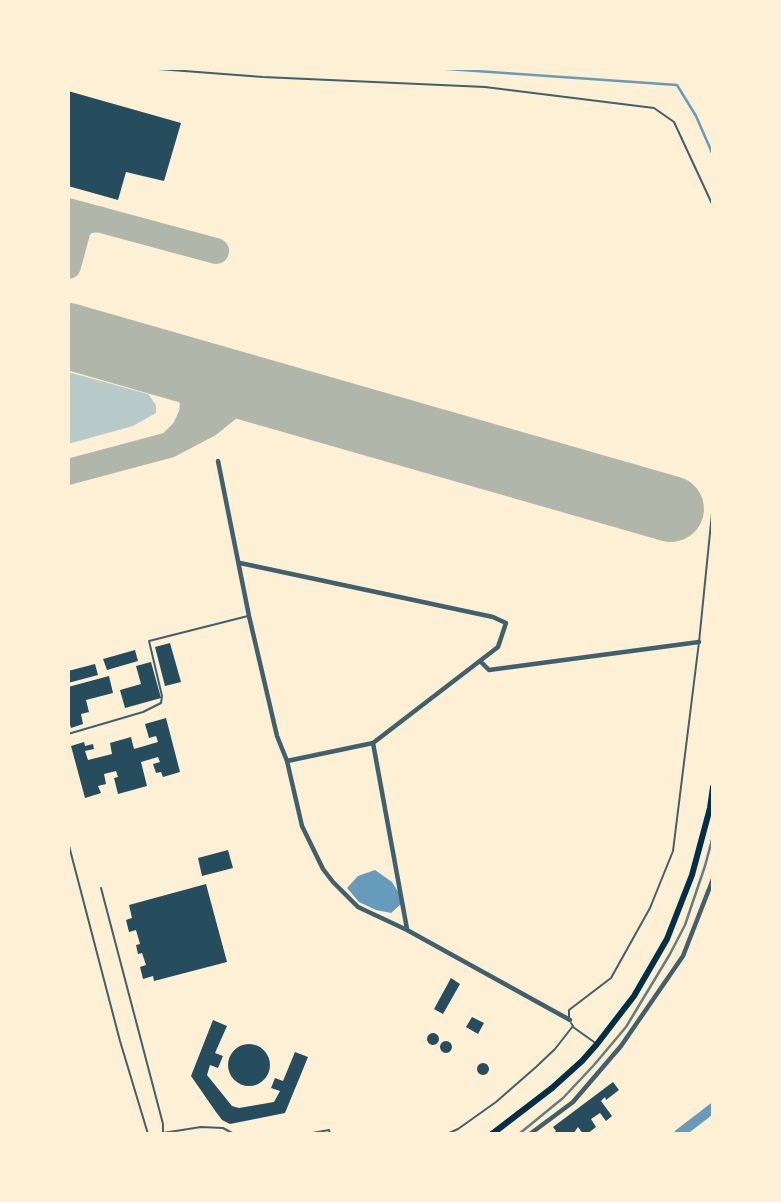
<!DOCTYPE html>
<style>
body{margin:0}
#map{position:relative;width:781px;height:1202px;overflow:hidden;background:#fdf0d5;font-family:"Alegreya Sans",sans-serif}
canvas{display:block}
.frame{position:absolute;inset:0;border:70px solid #fdf0d5;pointer-events:none}
</style>
<div id="map">
<canvas width="781" height="1202"></canvas>
<div class="frame"></div>
</div>
<script>
const ctx = document.querySelector('canvas').getContext('2d');
ctx.lineJoin = 'round';
function fill(path, color) { ctx.fillStyle = color; ctx.fill(path, 'evenodd'); }
const poly = rows => new Path2D(rows.map(r => 'M' + r).join(''));
function stroke(path, color, width, dash) { ctx.strokeStyle = color; ctx.lineWidth = width; ctx.lineCap = dash ? 'butt' : 'round'; ctx.setLineDash(dash || []); ctx.stroke(path); }
fill(poly([
 [68,372,148,394,156,405,156,413,133,426,68,444]
]), '#b9caca');
fill(poly([
 [375,870,392,882,399,893,401,904,391,913,376,910,359,902,347,888,358,876]
]), '#669bbc');
stroke(poly([
 [433,68,677,85,696,116,713,155]
]), '#669bbc', 2.5);
stroke(poly([
 [679,1134,713,1108]
]), '#669bbc', 10);
stroke(poly([
 [68,211,216,251],
 [68,266,78,229,85,221,99,219],
 [152,360,178,376,190,392,193,403,192,414,184,431,173,442],
 [68,472,169,445,209,424,236,402,247,397,295,401]
]), '#b1b6ab', 26);
stroke(poly([
 [68,336,671,509]
]), '#b1b6ab', 66);
fill(poly([
 [68,91,181,123,164,181,126,172,118,200,68,186],
 [170,643,181,682,165,686,155,647],
 [135,650,138,661,107,670,103,659],
 [151,662,161,698,125,708,120,690,141,684,136,666],
 [95,664,98,675,68,683,68,671],
 [109,676,113,693,86,700,89,712,81,714,83,724,71,728,68,718,68,687],
 [166,718,180,772,163,777,161,772,156,773,153,764,160,762,158,757,141,762,147,786,118,794,114,778,118,777,116,771,104,774,106,784,98,786,101,793,85,798,71,746,84,742,85,746,93,744,94,749,85,751,88,760,112,754,110,743,131,737,134,749,158,742,156,736,149,738,145,724],
 [228,850,233,868,202,876,198,858],
 [206,884,227,962,154,981,153,976,143,979,140,967,146,965,142,953,138,954,136,945,140,944,136,930,129,932,126,920,132,918,129,905],
 [451,978,460,984,443,1014,434,1009],
 [472,1017,484,1023,478,1034,466,1027],
 [213,1020,227,1026,215,1053,223,1056,218,1068,210,1065,207,1075,232,1106,239,1108,274,1102,280,1091,271,1088,275,1078,283,1081,295,1052,308,1057,285,1113,230,1124,222,1120,216,1112,191,1076],
 '427 1039a6 6 0 1 1 12 0a6 6 0 1 1-12 0Z',
 '440 1047a6 6 0 1 1 12 0a6 6 0 1 1-12 0Z',
 '228 1065a21 21 0 1 1 42 0a21 21 0 1 1-42 0Z',
 '477 1069a6 6 0 1 1 12 0a6 6 0 1 1-12 0Z',
 [613,1082,619,1090,606,1100,605,1097,601,1101,612,1116,606,1121,600,1113,591,1119,596,1127,587,1134,583,1134,578,1127,573,1134,553,1134,556,1131,553,1127]
]), '#264d5e');
stroke(poly([
 [145,68,263,77,485,87,654,108,674,122,713,206],
 [68,734,143,712,161,703,162,696,149,641,248,616],
 [68,842,120,1041,148,1134],
 [101,888,163,1124,163,1134],
 [569,1018,569,1010,611,978,650,908,673,851,699,642,713,503],
 [573,1027,594,1042],
 [68,1133,78,1134],
 [163,1133,201,1127,223,1128,234,1134],
 [307,1134,329,1130,330,1134],
 [447,1134,458,1129,496,1102,536,1067,555,1049,573,1026,571,1023]
]), '#3f606c', 2);
stroke(poly([
 [218,461,249,616,277,736,287,761,302,826,323,869,333,882,358,907,407,930,570,1020],
 [240,563,493,617,506,623,498,647,373,743,287,761],
 [480,661,489,670,699,642],
 [373,743,407,929],
 [530,1134,573,1102,621,1046,683,956,713,879]
]), '#3f606c', 4.5);
stroke(poly([
 [492,1134,552,1088,582,1061,597,1044,634,996,667,939,692,875,710,808,713,787]
]), '#003049', 6);
stroke(poly([
 [519,1134,563,1098,594,1065,626,1027,670,954,685,925,705,866,713,836]
]), '#657d81', 2.5);
</script>
